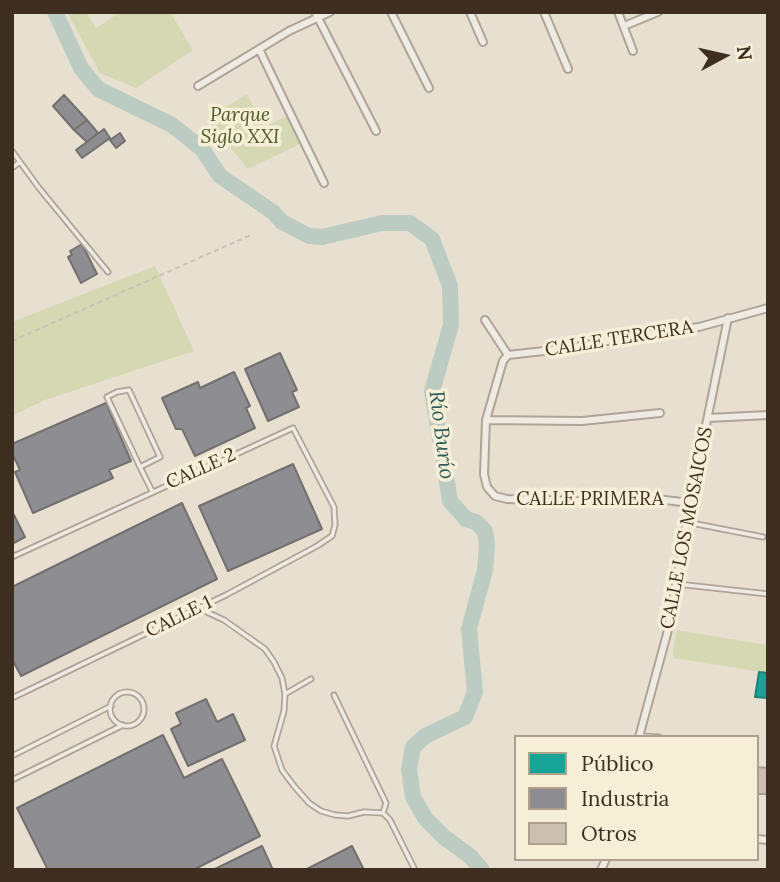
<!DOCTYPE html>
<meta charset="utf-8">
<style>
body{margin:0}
#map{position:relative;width:780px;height:882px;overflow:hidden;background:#e7e0d1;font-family:Lora,serif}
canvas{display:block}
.frame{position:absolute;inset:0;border:14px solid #3d2e20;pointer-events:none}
.legend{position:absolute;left:514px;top:735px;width:245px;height:126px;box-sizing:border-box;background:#f7eed8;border:2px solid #ada18e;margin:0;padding:9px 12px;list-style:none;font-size:21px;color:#3d2e20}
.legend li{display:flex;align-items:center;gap:14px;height:35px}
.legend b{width:35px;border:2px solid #ada18e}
.north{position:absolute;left:689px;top:21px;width:70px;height:70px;-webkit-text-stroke:5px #f7eed8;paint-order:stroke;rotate:82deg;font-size:19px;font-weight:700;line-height:28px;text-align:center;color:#3d2e20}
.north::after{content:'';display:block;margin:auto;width:24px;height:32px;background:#3d2e20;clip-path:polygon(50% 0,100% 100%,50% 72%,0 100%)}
</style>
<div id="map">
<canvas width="780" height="882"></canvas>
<div class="frame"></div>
<ul class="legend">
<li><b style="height:19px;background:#17a398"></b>Público</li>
<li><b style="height:19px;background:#8d8d92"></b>Industria</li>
<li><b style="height:19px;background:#cbbfb2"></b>Otros</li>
</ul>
<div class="north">N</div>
</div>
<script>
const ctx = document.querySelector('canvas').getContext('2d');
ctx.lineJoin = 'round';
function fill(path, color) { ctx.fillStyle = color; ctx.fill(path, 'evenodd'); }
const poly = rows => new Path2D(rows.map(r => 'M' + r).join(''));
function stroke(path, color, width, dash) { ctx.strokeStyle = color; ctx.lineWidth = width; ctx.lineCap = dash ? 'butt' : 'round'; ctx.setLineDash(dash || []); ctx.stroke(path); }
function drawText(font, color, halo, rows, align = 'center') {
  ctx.font = font + ' Lora,serif'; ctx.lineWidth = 7; ctx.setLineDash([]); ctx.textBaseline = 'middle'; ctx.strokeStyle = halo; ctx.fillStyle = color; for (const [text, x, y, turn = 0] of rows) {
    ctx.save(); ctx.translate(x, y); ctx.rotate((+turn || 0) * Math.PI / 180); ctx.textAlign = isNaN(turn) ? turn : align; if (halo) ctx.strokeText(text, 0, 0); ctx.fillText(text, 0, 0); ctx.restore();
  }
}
fill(poly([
 [67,12,86,12,96,28,121,12,170,12,193,50,136,88,100,73],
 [247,94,264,127,287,116,300,144,248,169,206,119],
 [155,266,194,351,45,400,12,416,12,322],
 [677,630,768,645,768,673,674,658,673,651]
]), '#d6d7b3');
const public = poly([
 [759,672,768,673,768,698,755,697,759,672]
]);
fill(public, '#17a398');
stroke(public, '#228074', 2);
const industry = poly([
 [64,95,87,120,74,130,53,106,64,95],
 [87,120,98,133,87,142,74,130,87,120],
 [104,129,110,138,82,158,76,150,104,129],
 [120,133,125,141,116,148,110,140,120,133],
 [82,244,97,274,81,283,68,257,72,255,70,251,82,244],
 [280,353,297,390,292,392,299,407,268,421,245,369,280,353],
 [234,372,250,406,246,408,255,428,195,456,182,429,176,429,162,398,198,382,200,388,234,372],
 [106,403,131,461,109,470,113,478,33,513,15,472,20,470,12,453,12,444,106,403],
 [293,464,322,529,228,571,199,506,293,464],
 [182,503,217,579,21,676,12,659,12,587,182,503],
 [12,511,25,537,12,544,12,511],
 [206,699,217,722,233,714,245,740,188,766,171,729,181,724,176,713,206,699],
 [163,735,184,778,222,759,260,836,193,870,48,870,17,808,163,735],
 [262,846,273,870,213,870,262,846],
 [352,846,364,870,305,870,352,846]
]);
fill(industry, '#8d8d92');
stroke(industry, '#757070', 2);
stroke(poly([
 [55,12,81,68,98,89,172,125,202,149,220,176,273,212,282,222,309,236,322,237,382,223,410,223,432,239,450,286,451,325,432,391,450,501,466,519,476,522,485,531,487,545,485,570,469,629,475,692,465,717,425,736,413,747,409,769,413,797,425,818,444,837,471,857,482,870]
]), '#bcccc2', 16);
const building = poly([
 [757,767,768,768,768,794,757,794,757,767]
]);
fill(building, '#cbbfb2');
stroke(building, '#a89c90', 2);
const lane = poly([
 [12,151,39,188,108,272],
 [12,168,20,162],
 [140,467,160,457,129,390,117,392,107,397,140,467,152,491],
 [686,522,763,537],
 [12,557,293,428,334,507,335,525,332,536,317,546,226,595,12,698],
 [677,584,768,594],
 [198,608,224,620,265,649,274,662,282,678,285,694,284,711,274,746,282,770,294,786,309,803,321,811,335,815,348,816,364,812,383,813,390,820,415,870],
 '110 709a17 17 0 1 1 34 0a17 17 0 1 1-34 0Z',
 [285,694,311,679],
 [334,695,386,803,383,813],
 [641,736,659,737],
 [12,756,111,706],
 [12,780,123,725]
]);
const street = poly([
 [315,12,376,131],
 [391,12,429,88],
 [470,12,483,42],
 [544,12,568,69],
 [618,12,633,51],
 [624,26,658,12],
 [259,49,324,183],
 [198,86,289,31,330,12],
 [485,320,508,355],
 [508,355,503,361,486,420,484,474,487,487,495,496,507,499,610,502,657,499,690,503],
 [508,355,571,348,617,339,699,327,768,308],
 [708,418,768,415],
 [486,420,582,421,660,413],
 [639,737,667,634,690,503,728,318],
 [757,839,768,840],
 [601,870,606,859]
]);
stroke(lane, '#ada599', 7);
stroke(street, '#ada599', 10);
stroke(poly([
 [12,341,251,235]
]), '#c8c2b9', 2, [5, 3.5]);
stroke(lane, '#efebe3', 3.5);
stroke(street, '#efebe3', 6);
drawText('italic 19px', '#4d5a26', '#f7eed8', [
 ["Parque",240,116],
 ["Siglo XXI",240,138]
]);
drawText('19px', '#3d2e20', '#f7eed8', [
 ["CALLE TERCERA",619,339,-9],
 ["CALLE 2",201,469,-24],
 ["CALLE PRIMERA",590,500],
 ["CALLE LOS MOSAICOS",687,528,-79],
 ["CALLE 1",179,617,-26]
]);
drawText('italic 21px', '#2f5d5a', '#f7eed8', [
 ["Río Burío",441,435,83]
]);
</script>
